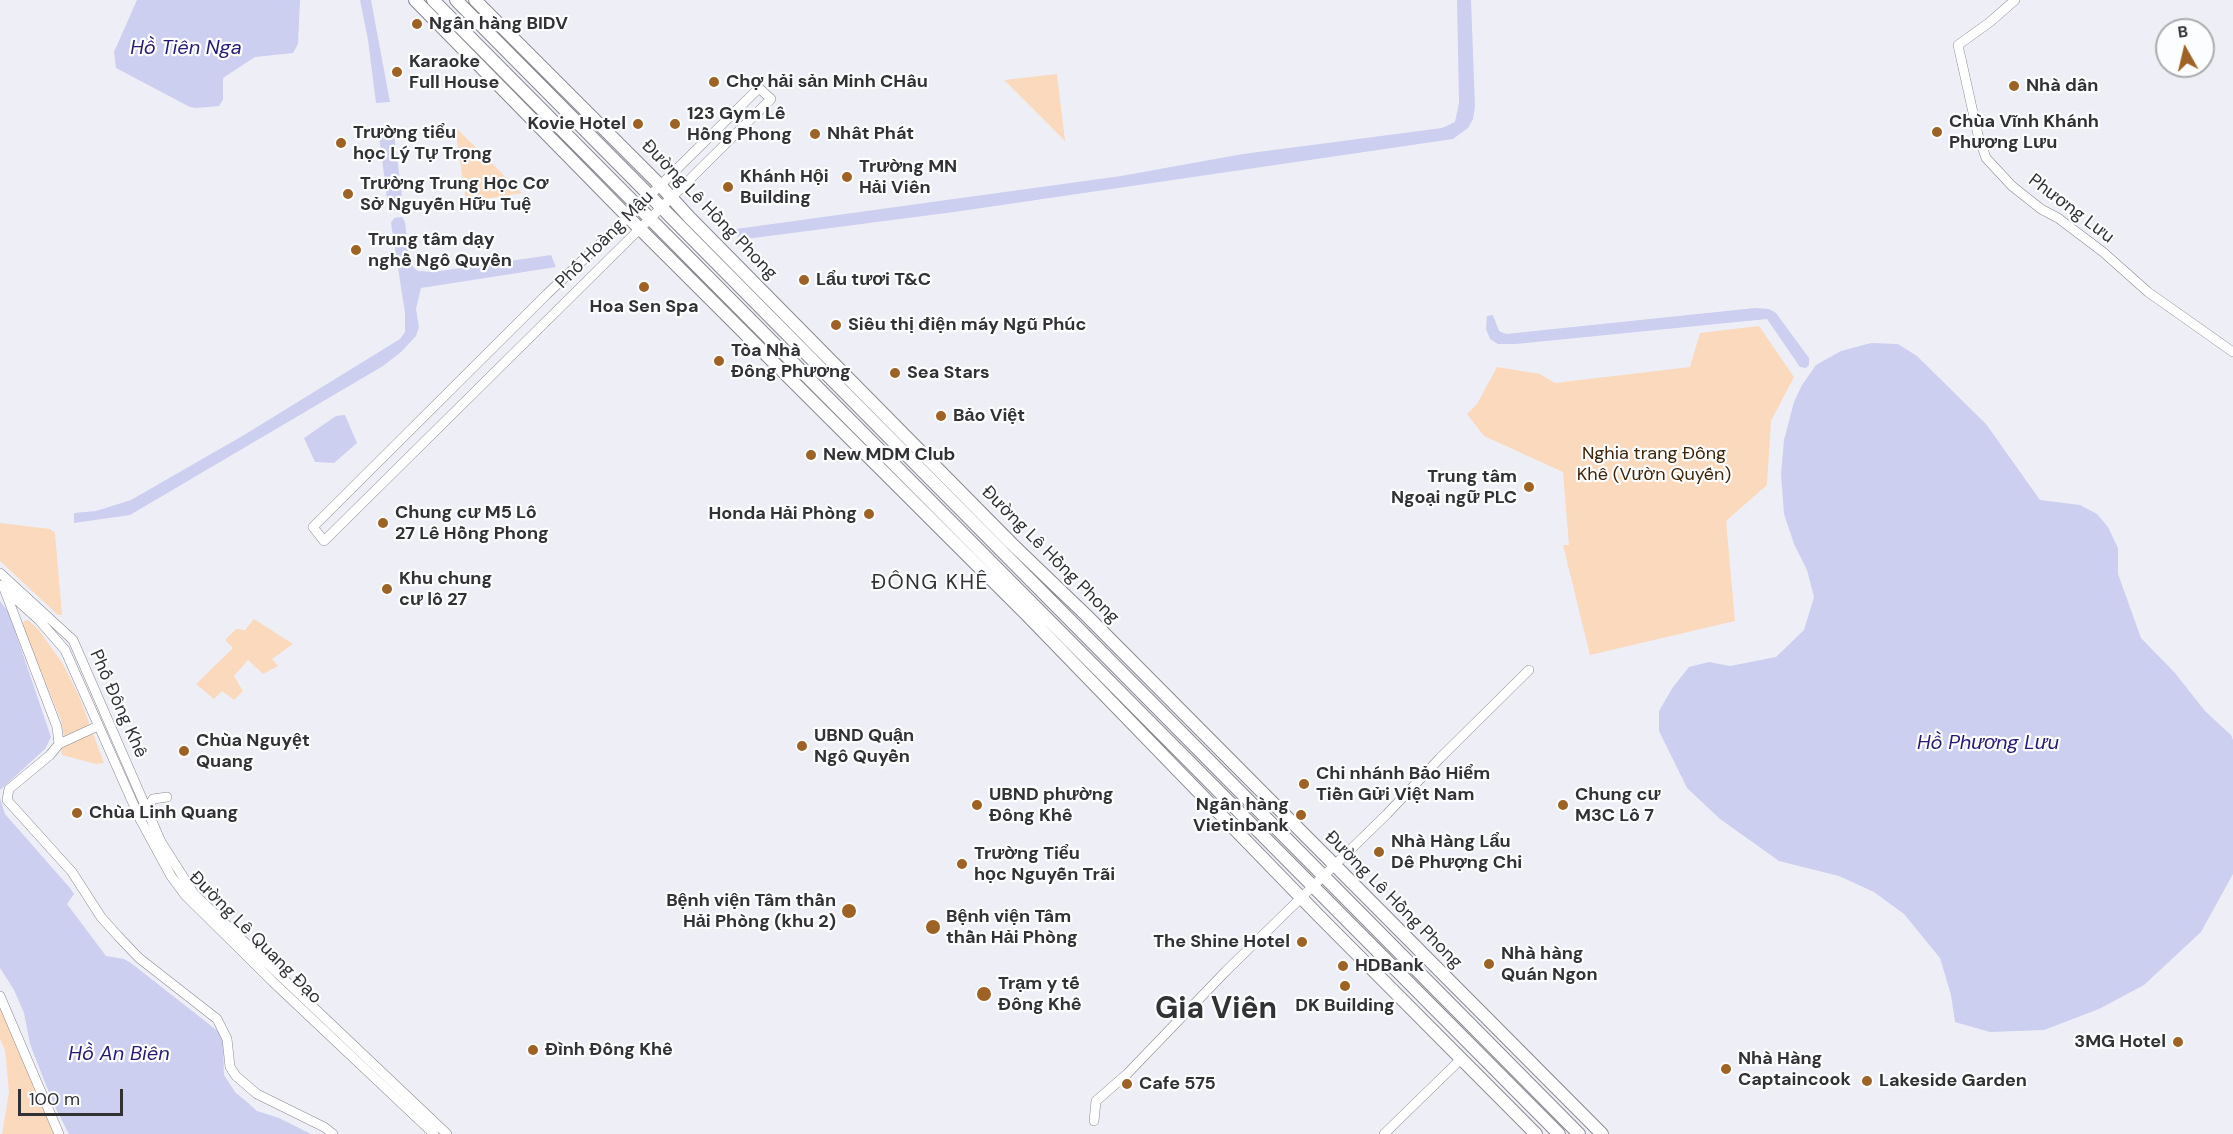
<!DOCTYPE html>
<meta charset="utf-8">
<style>
body{margin:0}
#map{position:relative;width:2233px;height:1134px;overflow:hidden;background:#eeeff6;font-family:"DM Sans",sans-serif}
canvas{display:block}
.north{position:absolute;left:2155px;top:18px;width:60px;height:60px;box-sizing:border-box;background:#fcfdfe;border:2px solid #abacae;border-radius:50%;rotate:352deg;font-size:16px;font-weight:700;line-height:24px;text-align:center;color:#323235}
.north::after{content:'';display:block;margin:auto;width:21px;height:27px;background:#9e6324;clip-path:polygon(50% 0,100% 100%,50% 72%,0 100%)}
.scale{position:absolute;left:18px;top:1089px;width:105px;height:27px;box-sizing:border-box;border:3px solid #323235;border-top:0;padding-left:8px;font-size:18px;line-height:21px;white-space:nowrap;color:#323235;-webkit-text-stroke:4px #fcfdfe;paint-order:stroke}
</style>
<div id="map">
<canvas width="2233" height="1134"></canvas>
<div class="north">B</div>
<div class="scale">100 m</div>
</div>
<script>
const ctx = document.querySelector('canvas').getContext('2d');
ctx.lineJoin = 'round';
function fill(path, color) { ctx.fillStyle = color; ctx.fill(path, 'evenodd'); }
const poly = rows => new Path2D(rows.map(r => 'M' + r).join(''));
function stroke(path, color, width, dash) { ctx.strokeStyle = color; ctx.lineWidth = width; ctx.lineCap = dash ? 'butt' : 'round'; ctx.setLineDash(dash || []); ctx.stroke(path); }
function drawText(font, color, halo, rows, align = 'center') {
  ctx.font = font + ' "DM Sans",sans-serif'; ctx.lineWidth = 4.5; ctx.setLineDash([]); ctx.textBaseline = 'middle'; ctx.strokeStyle = halo; ctx.fillStyle = color; for (const [text, x, y, turn = 0] of rows) {
    ctx.save(); ctx.translate(x, y); ctx.rotate((+turn || 0) * Math.PI / 180); ctx.textAlign = isNaN(turn) ? turn : align; if (halo) ctx.strokeText(text, 0, 0); ctx.fillText(text, 0, 0); ctx.restore();
  }
}
fill(poly([
 [1057,74,1065,141,1004,80],
 [455,127,522,193,466,202],
 [1759,326,1794,377,1771,421,1767,485,1726,521,1735,621,1590,655,1563,545,1569,545,1563,472,1484,436,1467,414,1477,404,1497,367,1540,374,1555,383,1690,367,1700,333],
 [0,523,50,529,55,533,62,615,58,615,0,561],
 [254,619,293,644,272,659,278,666,263,674,248,660,234,676,243,691,234,700,222,691,214,699,196,684,233,648,225,640,236,629,245,630],
 [28,620,38,629,63,664,79,696,104,763,96,764,62,755,61,749,65,744,61,720,22,626,24,621],
 [0,999,56,1134,2,1134,9,1092,5,1050,0,1039]
]), '#fbd9bc');
fill(poly([
 [137,0,300,0,298,44,293,53,255,57,226,76,223,78,223,100,219,106,196,108,190,107,116,68,114,52],
 [360,0,371,0,390,102,376,103,368,40],
 [1457,0,1471,0,1475,107,1473,119,1468,128,1453,139,954,212,738,240,736,229,1121,176,1243,154,1442,128,1455,122,1459,103],
 [393,126,403,204,401,211,391,211,388,206,378,128],
 [402,217,405,222,409,259,414,268,418,271,433,272,551,255,556,267,421,288,416,309,419,327,416,336,401,352,383,366,130,515,74,523,74,513,96,511,131,500,244,435,400,339,405,332,405,313,391,223,394,218],
 [1755,308,1769,309,1776,313,1809,358,1809,365,1806,368,1800,367,1767,319,1516,344,1498,344,1490,339,1486,329,1487,316,1493,315,1499,331,1506,334],
 [1871,343,1898,344,1917,356,1986,424,2040,500,2080,505,2097,514,2108,527,2118,548,2118,574,2141,638,2175,673,2205,711,2231,735,2233,740,2233,874,2201,932,2144,985,2099,1009,2044,1030,1990,1032,1955,1022,1951,995,1940,958,1904,914,1874,892,1839,876,1779,861,1720,819,1687,788,1659,731,1659,711,1673,687,1689,667,1709,662,1730,666,1776,657,1804,630,1814,597,1807,570,1794,544,1784,514,1781,474,1784,440,1794,402,1802,385,1816,365,1841,351],
 [345,415,357,443,334,463,315,462,304,438,336,416],
 [0,601,9,613,51,737,45,749,0,790],
 [0,798,5,814,70,888,74,894,67,904,106,956,124,959,131,963,219,1032,223,1043,224,1075,235,1092,247,1102,257,1111,279,1118,311,1134,69,1134,55,1107,44,1080,30,1044,24,1013,14,990,0,968]
]), '#cccff0');
const tertiary = poly([
 [2015,0,1990,22,1958,45,1978,135,1986,158,2012,186,2041,209,2058,218,2103,252,2148,292,2233,352],
 [759,88,771,99,324,541,313,527,547,294,621,224,759,88],
 [0,573,73,640,161,842,194,894,447,1134],
 [0,585,39,620,65,650,140,819,171,876,185,895,273,982,434,1134],
 [5,591,57,727,59,744],
 [98,726,59,744,50,755,9,789,7,800,72,872,101,917,118,936,139,958,217,1019,227,1039,230,1067,236,1076,257,1094,324,1127,333,1134],
 [148,814,150,804,153,799,167,797],
 [0,996,59,1134],
 [1094,1121,1096,1101,1127,1074,1226,971,1387,814,1440,758,1529,670],
 [1384,1134,1461,1059]
]);
const primary = poly([
 [415,0,628,217,1026,614,1319,916,1536,1134],
 [433,0,1559,1134],
 [456,0,1579,1134],
 [475,0,660,185,689,217,1011,543,1086,615,1602,1134]
]);
stroke(tertiary, '#898a91', 10);
stroke(primary, '#898a91', 14);
stroke(tertiary, '#fff', 9);
stroke(primary, '#fff', 12);
for (const [x, y, r, color] of [
 [417,24,6,"#9e6324"],
 [397,72,6,"#9e6324"],
 [714,82,6,"#9e6324"],
 [2014,86,6,"#9e6324"],
 [638,124,6,"#9e6324"],
 [675,124,6,"#9e6324"],
 [1937,132,6,"#9e6324"],
 [815,134,6,"#9e6324"],
 [341,143,6,"#9e6324"],
 [847,177,6,"#9e6324"],
 [728,187,6,"#9e6324"],
 [348,194,6,"#9e6324"],
 [356,250,6,"#9e6324"],
 [804,280,6,"#9e6324"],
 [644,287,6,"#9e6324"],
 [836,325,6,"#9e6324"],
 [719,361,6,"#9e6324"],
 [895,373,6,"#9e6324"],
 [941,416,6,"#9e6324"],
 [811,455,6,"#9e6324"],
 [1529,487,6,"#9e6324"],
 [869,514,6,"#9e6324"],
 [383,523,6,"#9e6324"],
 [387,589,6,"#9e6324"],
 [802,746,6,"#9e6324"],
 [184,751,6,"#9e6324"],
 [1304,784,6,"#9e6324"],
 [977,805,6,"#9e6324"],
 [1563,805,6,"#9e6324"],
 [77,813,6,"#9e6324"],
 [1301,815,6,"#9e6324"],
 [1379,852,6,"#9e6324"],
 [962,864,6,"#9e6324"],
 [849,911,8,"#9e6324"],
 [933,927,8,"#9e6324"],
 [1302,942,6,"#9e6324"],
 [1489,964,6,"#9e6324"],
 [1343,966,6,"#9e6324"],
 [1345,986,6,"#9e6324"],
 [984,994,8,"#9e6324"],
 [2178,1042,6,"#9e6324"],
 [533,1050,6,"#9e6324"],
 [1726,1069,6,"#9e6324"],
 [1867,1081,6,"#9e6324"],
 [1127,1084,6,"#9e6324"]
]) { const dot = new Path2D(); dot.arc(x, y, r, 0, 2 * Math.PI); ctx.fillStyle = color; ctx.fill(dot); stroke(dot, '#fcfdfe', 2); }
drawText('bold 18px', '#323235', '#fcfdfe', [
 ["Ngân hàng BIDV",429,24],
 ["Karaoke",409,62],
 ["Full House",409,83],
 ["Chợ hải sản Minh CHâu",726,82],
 ["Nhà dân",2026,86],
 ["123 Gym Lê",687,114],
 ["Hồng Phong",687,135],
 ["Chùa Vĩnh Khánh",1949,122],
 ["Phương Lưu",1949,143],
 ["Kovie Hotel",626,124,"right"],
 ["Trường tiểu",353,133],
 ["học Lý Tự Trọng",353,154],
 ["Nhât Phát",827,134],
 ["Trường MN",859,167],
 ["Hải Viên",859,188],
 ["Khánh Hội",740,177],
 ["Building",740,198],
 ["Trường Trung Học Cơ",360,184],
 ["Sở Nguyễn Hữu Tuệ",360,205],
 ["Trung tâm dạy",368,240],
 ["nghề Ngô Quyền",368,261],
 ["Lẩu tươi T&C",816,280],
 ["Hoa Sen Spa",644,307,"center"],
 ["Siêu thị điện máy Ngũ Phúc",848,325],
 ["Tòa Nhà",731,351],
 ["Đông Phương",731,372],
 ["Sea Stars",907,373],
 ["Bảo Việt",953,416],
 ["New MDM Club",823,455],
 ["Trung tâm",1517,477,"right"],
 ["Ngoại ngữ PLC",1517,498,"right"],
 ["Chung cư M5 Lô",395,513],
 ["27 Lê Hồng Phong",395,534],
 ["Honda Hải Phòng",857,514,"right"],
 ["Khu chung",399,579],
 ["cư lô 27",399,600],
 ["UBND Quận",814,736],
 ["Ngô Quyền",814,757],
 ["Chùa Nguyệt",196,741],
 ["Quang",196,762],
 ["Chi nhánh Bảo Hiểm",1316,774],
 ["Tiền Gửi Việt Nam",1316,795],
 ["UBND phường",989,795],
 ["Đông Khê",989,816],
 ["Chung cư",1575,795],
 ["M3C Lô 7",1575,816],
 ["Ngân hàng",1289,805,"right"],
 ["Vietinbank",1289,826,"right"],
 ["Chùa Linh Quang",89,813],
 ["Nhà Hàng Lẩu",1391,842],
 ["Dê Phượng Chi",1391,863],
 ["Trường Tiểu",974,854],
 ["học Nguyễn Trãi",974,875],
 ["Bệnh viện Tâm thần",836,901,"right"],
 ["Hải Phòng (khu 2)",836,922,"right"],
 ["Bệnh viện Tâm",946,917],
 ["thần Hải Phòng",946,938],
 ["The Shine Hotel",1290,942,"right"],
 ["Nhà hàng",1501,954],
 ["Quán Ngon",1501,975],
 ["HDBank",1355,966],
 ["Trạm y tế",998,984],
 ["Đông Khê",998,1005],
 ["DK Building",1345,1006,"center"],
 ["3MG Hotel",2166,1042,"right"],
 ["Đình Đông Khê",545,1050],
 ["Nhà Hàng",1738,1059],
 ["Captaincook",1738,1080],
 ["Lakeside Garden",1879,1081],
 ["Cafe 575",1139,1084]
], 'left');
drawText('18px', '#323235', '#fcfdfe', [
 ["Phương Lưu",2071,209,37],
 ["Đường Lê Hồng Phong",709,210,46],
 ["Phố Hoàng Mậu",605,240,-45],
 ["Đường Lê Hồng Phong",1050,555,45],
 ["Phố Đông Khê",118,704,66],
 ["Đường Lê Hồng Phong",1393,900,45],
 ["Đường Lê Quang Đạo",255,938,45]
]);
drawText('18px', '#3f2407', '#fcfdfe', [
 ["Nghia trang Đông",1654,454],
 ["Khê (Vườn Quyến)",1654,475]
]);
drawText('italic 20px', '#281974', '#fcfdfe', [
 ["Hồ Tiên Nga",186,49],
 ["Hồ Phương Lưu",1988,744],
 ["Hồ An Biên",119,1055]
]);
ctx.letterSpacing = '1.5px';
drawText('21px', '#323235', '#fcfdfe', [
 ["ĐÔNG KHÊ",930,583]
]);
ctx.letterSpacing = '0px';
drawText('bold 30px', '#323235', '#fcfdfe', [
 ["Gia Viên",1216,1010]
]);
</script>
